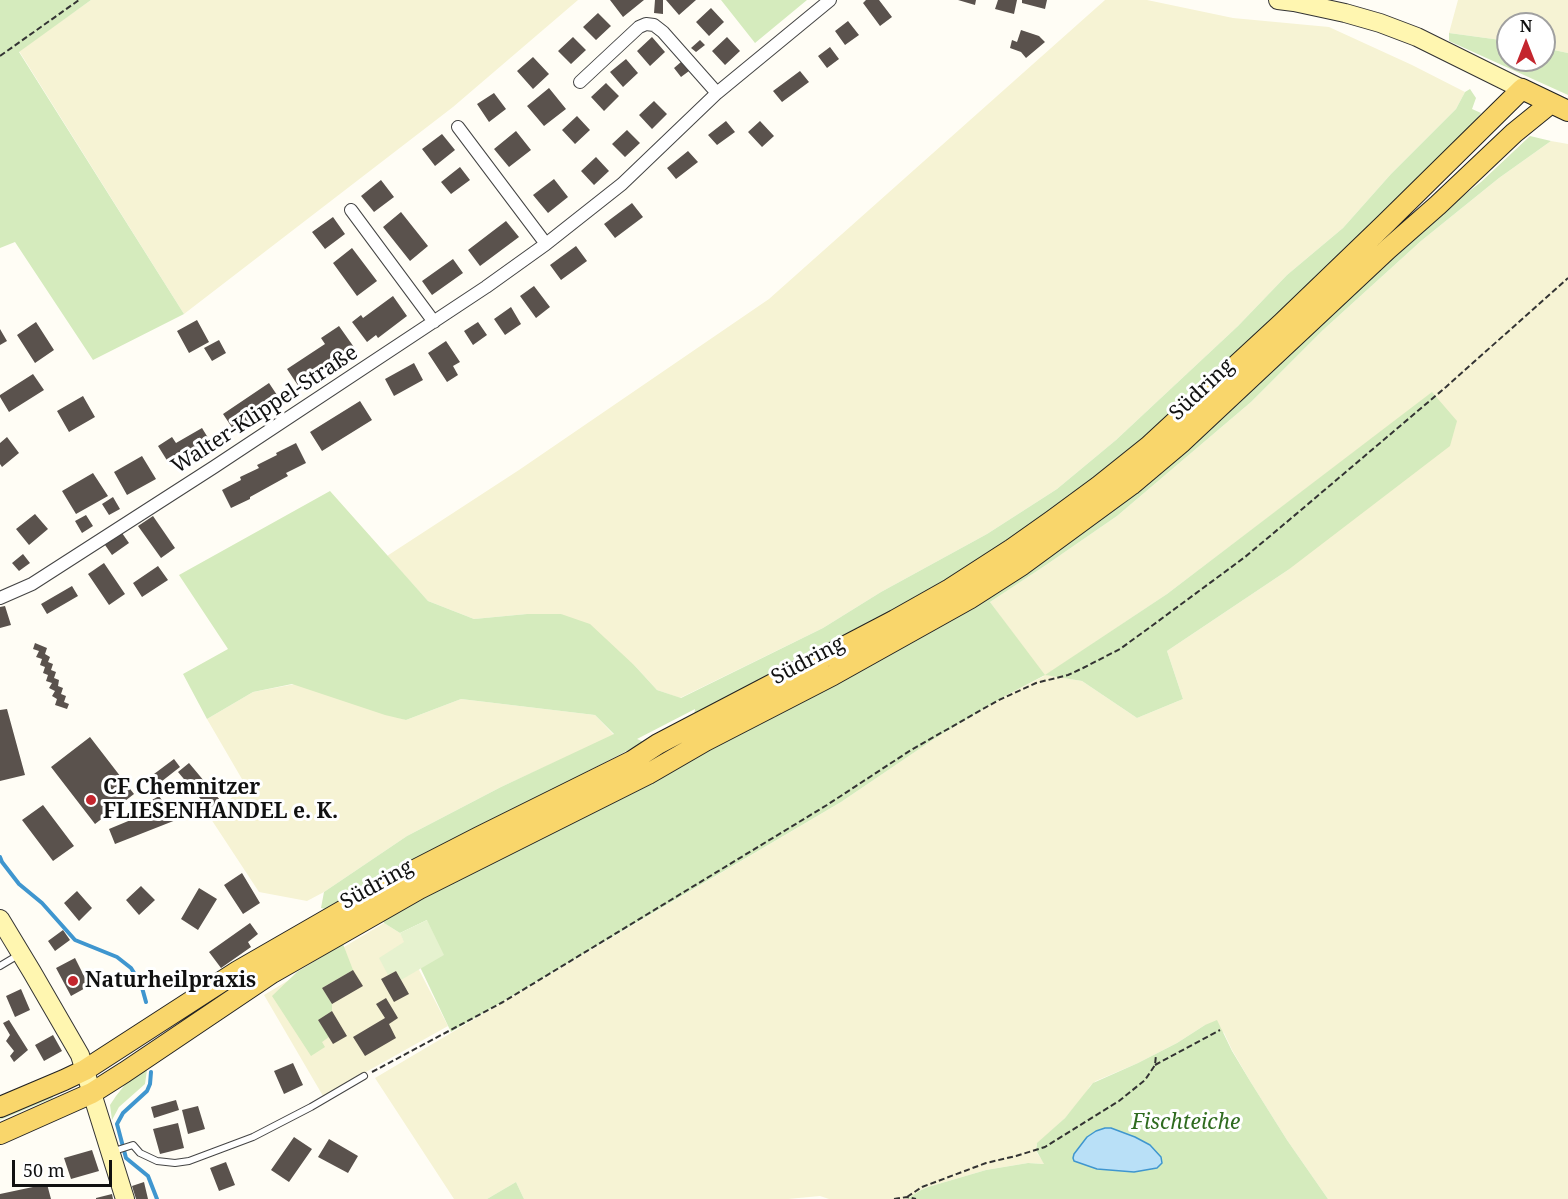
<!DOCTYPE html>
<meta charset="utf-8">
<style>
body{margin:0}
#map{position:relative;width:1568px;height:1199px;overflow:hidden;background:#fffdf5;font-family:"Noto Serif",serif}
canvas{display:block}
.north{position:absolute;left:1496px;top:12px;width:60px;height:60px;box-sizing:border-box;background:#fff;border:2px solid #a0a0a0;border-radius:50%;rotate:0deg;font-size:16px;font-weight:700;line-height:24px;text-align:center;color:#111}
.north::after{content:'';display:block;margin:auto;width:21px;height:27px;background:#c4262e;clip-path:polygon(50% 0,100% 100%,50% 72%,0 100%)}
.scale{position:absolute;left:12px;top:1160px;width:100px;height:27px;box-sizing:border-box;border:3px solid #111;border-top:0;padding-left:8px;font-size:18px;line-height:21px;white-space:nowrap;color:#111;-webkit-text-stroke:4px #fff;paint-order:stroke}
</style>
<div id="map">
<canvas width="1568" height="1199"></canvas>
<div class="north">N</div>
<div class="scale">50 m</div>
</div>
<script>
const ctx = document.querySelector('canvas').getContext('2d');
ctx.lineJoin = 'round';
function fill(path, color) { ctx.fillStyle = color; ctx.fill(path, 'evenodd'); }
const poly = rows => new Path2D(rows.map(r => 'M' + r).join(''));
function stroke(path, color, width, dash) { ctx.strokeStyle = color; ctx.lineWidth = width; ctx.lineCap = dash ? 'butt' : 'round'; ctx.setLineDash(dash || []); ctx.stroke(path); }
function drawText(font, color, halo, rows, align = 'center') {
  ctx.font = font + ' "Noto Serif",serif'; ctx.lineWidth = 6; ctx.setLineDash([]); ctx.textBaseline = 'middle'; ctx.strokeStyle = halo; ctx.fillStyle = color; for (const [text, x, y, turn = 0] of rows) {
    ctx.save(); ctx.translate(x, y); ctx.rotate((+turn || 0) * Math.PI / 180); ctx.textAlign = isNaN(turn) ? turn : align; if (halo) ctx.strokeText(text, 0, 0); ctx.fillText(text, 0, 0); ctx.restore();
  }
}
fill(poly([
 [91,0,578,0,453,107,184,314,19,51],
 [1105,0,1147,0,1233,18,1329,27,1412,65,1465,92,1456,109,1391,174,1343,228,1287,275,1238,326,1116,440,1057,489,987,534,881,592,823,628,680,698,657,690,635,666,561,614,527,614,474,619,428,601,387,556,519,470,769,299],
 [1458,0,1568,0,1568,53,1544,48,1544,24,1508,24,1508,41,1449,33],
 [1551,141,1568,144,1568,1199,1328,1199,1287,1140,1250,1081,1232,1050,1224,1033,1205,1025,1177,1043,1138,1063,1096,1081,1090,1086,1084,1096,1065,1118,1037,1144,1036,1146,1037,1153,1045,1164,1028,1163,986,1170,928,1187,919,1191,907,1199,829,1199,820,1196,788,1199,524,1199,516,1182,487,1199,454,1199,375,1078,841,802,934,739,1005,696,1044,676,990,602,1046,565,1117,516,1251,402,1323,330,1421,241,1499,178],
 [1432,393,1288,570,1167,651,1183,699,1137,718,1082,681,1046,675,1167,594],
 [295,684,406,720,461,699,595,715,614,735,501,787,407,836,324,892,307,901,259,892,209,816,246,786,207,719,253,692],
 [384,923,400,933,448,1026,323,1096,264,995]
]), '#f6f3d4');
fill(poly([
 [0,0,91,0,19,52,184,314,93,360,15,242,0,248],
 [721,0,807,0,755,43],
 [1449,33,1508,41,1508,60,1544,60,1544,48,1568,53,1568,95,1449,41],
 [1470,89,1476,98,1472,109,1481,113,1473,124,1300,296,1128,452,1003,546,854,633,694,716,695,709,637,739,644,742,378,880,325,909,321,908,324,892,407,836,501,787,614,734,595,715,461,699,406,720,385,715,292,684,253,692,207,719,183,674,228,649,179,575,330,491,428,601,474,619,527,614,561,614,590,624,635,666,657,690,681,698,823,628,881,592,987,534,1057,489,1116,440,1238,326,1287,275,1343,228,1391,174,1456,109,1465,92],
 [1530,136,1551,141,1499,178,1421,241,1323,330,1251,402,1117,516,1046,565,990,602,1045,675,1167,594,1432,392,1457,421,1450,446,1288,570,1167,651,1183,699,1137,718,1082,681,1045,675,1005,696,934,739,841,802,451,1032,421,969,427,920,400,933,384,923,383,919,854,672,1412,236,1481,182],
 [343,944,353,970,322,988,332,1004,332,1011,318,1020,329,1037,322,1042,325,1047,311,1056,272,996,297,972],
 [1217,1020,1232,1051,1250,1081,1287,1140,1328,1199,907,1199,919,1191,928,1187,986,1170,1028,1163,1044,1164,1036,1150,1037,1143,1065,1118,1093,1083,1138,1063,1177,1043,1205,1025],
 [147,1070,145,1084,119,1107,112,1120,110,1105,116,1096,127,1082],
 [51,1093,53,1098,0,1120,0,1115],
 [516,1182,524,1199,487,1199]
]), '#d5ebbd');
fill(poly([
 [427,920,444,955,401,980,396,971,388,975,379,958,404,942,400,933]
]), '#e6f2cf');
const water = poly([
 [1105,1128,1111,1128,1135,1137,1150,1145,1161,1157,1162,1163,1157,1168,1134,1172,1097,1169,1074,1161,1073,1158,1074,1154,1087,1137,1096,1131,1105,1128]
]);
fill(water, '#b9e0f7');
stroke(water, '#3f96cf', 1.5);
stroke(poly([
 [0,857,2,862,19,884,42,903,75,940,117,957,131,968,141,984,146,1002],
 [151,1072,150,1084,147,1091,123,1113,117,1124,126,1158,148,1176,157,1199]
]), '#3f96cf', 4);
fill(poly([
 [610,0,644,0,623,17],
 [655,0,663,0,663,14,654,13],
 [666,0,696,0,679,15],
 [866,0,879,0,892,17,880,26,863,3],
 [958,0,976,0,975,5],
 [998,0,1017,0,1014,14,995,9],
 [1022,0,1047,0,1045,9,1022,3],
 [711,8,724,22,709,36,696,22],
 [598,13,611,26,596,40,583,27],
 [848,21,859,35,845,45,835,31],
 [1021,30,1039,36,1045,42,1026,58,1021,52,1010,48,1012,40,1017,42],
 [573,37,586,50,571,64,558,51],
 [652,37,665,52,650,66,637,51],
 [727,37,740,51,725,65,712,51],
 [700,40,705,45,696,52,691,48],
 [830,47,839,59,827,68,818,56],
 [533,57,549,74,533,89,517,71],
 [626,59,638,73,623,87,610,72],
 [681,62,689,71,681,77,674,68],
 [800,71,809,82,782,102,773,91],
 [606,83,619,96,604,111,591,97],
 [549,88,566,109,544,126,527,106],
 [494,93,506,109,489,122,477,104],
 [654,101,667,114,652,129,639,115],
 [577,116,590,130,575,144,562,130],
 [726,121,735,132,717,145,708,135],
 [760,121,774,136,762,147,748,132],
 [627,130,640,143,625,157,612,144],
 [516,131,531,150,509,167,494,149],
 [442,134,455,150,435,166,422,149],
 [688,151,698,162,676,179,667,168],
 [596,157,609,171,594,185,581,171],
 [460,167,470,180,451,194,441,182],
 [554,179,568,197,548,213,533,195],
 [381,180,394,197,374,212,361,196],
 [632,203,643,217,615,238,604,224],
 [401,212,428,246,410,261,383,227],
 [333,217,345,234,325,249,312,232],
 [506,221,519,237,480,266,468,250],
 [576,246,587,261,561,280,550,265],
 [352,248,377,281,357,296,333,263],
 [453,259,463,273,432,295,422,281],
 [534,286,550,307,536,318,520,296],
 [393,296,407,316,378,338,376,335,367,342,352,322,361,315,363,318],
 [511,307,521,324,505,335,494,319],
 [197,320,209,342,189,353,177,331],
 [36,322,54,350,35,363,17,335],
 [478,322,487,335,473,345,464,331],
 [339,326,356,350,299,387,287,369,325,344,321,338],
 [0,329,7,341,0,345],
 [219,340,226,353,212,361,204,348],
 [446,341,460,362,453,366,458,375,447,382,428,353],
 [414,363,423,380,394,396,385,379],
 [33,374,44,390,9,412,0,397,0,395],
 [269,383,281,401,235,432,223,414],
 [83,396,95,417,69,432,57,411],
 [360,401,372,420,322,451,310,432],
 [202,428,213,446,180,467,174,458,168,462,158,446,172,437,176,443],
 [7,437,19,453,2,467,0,464,0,443],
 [296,443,306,463,286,473,288,476,250,497,250,499,231,508,222,490,241,480,240,477,259,468,257,465,277,455,276,453],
 [142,456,156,479,127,495,114,472],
 [93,473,108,496,76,514,62,491],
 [113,497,120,509,109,515,102,504],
 [35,514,48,529,29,545,16,529],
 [86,515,93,526,82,533,75,521],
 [153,516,175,548,161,558,138,526],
 [122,533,129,543,112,555,105,545],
 [23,554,30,563,19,571,12,563],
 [104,563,125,594,109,605,88,574],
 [158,566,168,580,142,597,133,583],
 [72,586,78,596,47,614,41,604],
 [5,606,11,625,0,628,0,607],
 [35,643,47,648,45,654,50,657,48,662,53,664,51,670,56,672,54,678,59,680,58,686,63,688,61,694,66,696,64,702,69,704,67,709,55,705,57,699,52,696,55,691,49,688,52,683,46,681,48,675,43,673,45,667,40,665,42,659,36,657,39,651,33,649],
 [7,709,25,775,0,781,0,710],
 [90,737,134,794,95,824,51,767],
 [174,759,180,767,157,785,150,777],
 [189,763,220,800,209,809,178,772],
 [159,796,176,820,115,844,109,829,150,812,145,804],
 [43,805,74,846,53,861,22,820],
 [242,873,260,903,243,914,224,885],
 [141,886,155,900,139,915,126,900],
 [199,888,217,899,198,930,181,919],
 [77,891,92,908,79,921,64,903],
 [250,923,258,934,248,942,251,947,221,968,209,952],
 [63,930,70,940,55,951,48,941],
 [75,958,89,986,71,996,56,968],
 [353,970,363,986,332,1004,322,988],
 [396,971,409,994,394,1002,381,979],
 [21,989,30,1010,15,1017,6,996],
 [386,998,398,1018,389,1024,396,1038,365,1056,353,1037,385,1018,376,1004],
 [332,1011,347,1036,333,1044,318,1020],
 [9,1020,28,1050,14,1062,10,1056,14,1051,6,1041,10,1035,3,1023],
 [53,1035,62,1051,44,1061,35,1045],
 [293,1063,303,1085,284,1094,274,1071],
 [176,1100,179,1110,154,1118,151,1107],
 [198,1106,205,1129,188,1134,182,1110],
 [178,1123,184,1148,160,1154,153,1129],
 [294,1137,312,1149,289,1182,271,1170],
 [329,1139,358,1156,348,1173,318,1157],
 [92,1150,99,1171,71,1179,64,1158],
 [226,1162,235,1185,219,1191,210,1168],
 [144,1182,148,1199,136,1199,132,1186],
 [47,1184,51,1199,0,1199,0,1194],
 [112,1194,113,1199,96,1199,96,1198]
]), '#5a524d');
const lane = poly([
 [0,966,20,954],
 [111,1152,133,1145,140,1153,157,1161,175,1163,189,1161,253,1137,311,1107,364,1076]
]);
const street = poly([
 [580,82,639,27,646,24,654,25,663,32,717,93],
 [458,127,546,244],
 [351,210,434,322],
 [0,598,32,584,214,467,486,287,546,244,622,184,717,93,830,0]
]);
const secondary = poly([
 [1278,0,1294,2,1345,13,1380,23,1417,37,1522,89],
 [0,919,32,972,80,1055,125,1199]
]);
const primary = poly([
 [0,1107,64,1080,85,1070,238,971,403,876,479,837,632,761,658,744,895,620,950,589,1012,549,1053,520,1099,486,1149,446,1282,323,1385,224,1522,89,1568,111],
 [0,1134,92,1093,125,1072,272,973,419,889,648,774,705,741,833,675,969,599,1022,565,1131,485,1182,442,1388,249,1438,205,1514,133,1551,103]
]);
stroke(lane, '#444', 8);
stroke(street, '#444', 14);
stroke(secondary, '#333', 20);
stroke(primary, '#222', 22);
stroke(poly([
 [0,56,79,0],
 [1155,1065,1220,1030],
 [372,1072,503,1002,827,805,911,750,997,701,1036,683,1068,675,1083,668,1120,649,1153,625,1245,557,1301,510,1446,387,1568,278],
 [907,1197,922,1187,986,1163,1016,1156,1045,1147,1119,1101,1145,1080,1155,1065,1156,1055],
 [894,1199,907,1197,916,1199]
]), '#333', 2, [6, 3]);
stroke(lane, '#fff', 6);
stroke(street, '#fff', 12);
stroke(secondary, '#fff6b0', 18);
stroke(primary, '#f9d66b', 20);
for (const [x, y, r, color] of [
 [91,800,6,"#c4262e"],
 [73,981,6,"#c4262e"]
]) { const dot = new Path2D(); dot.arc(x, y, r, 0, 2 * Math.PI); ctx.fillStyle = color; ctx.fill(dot); stroke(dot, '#fff', 2); }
drawText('21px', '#111', '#fff', [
 ["Südring",1202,390,-43],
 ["Walter-Klippel-Straße",265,410,-33],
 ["Südring",808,661,-28],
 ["Südring",377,885,-29]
]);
drawText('bold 21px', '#111', '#fff', [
 ["CF Chemnitzer",103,788],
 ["FLIESENHANDEL e. K.",103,812],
 ["Naturheilpraxis",85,981]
], 'left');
drawText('italic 21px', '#2f6b1f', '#fff', [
 ["Fischteiche",1186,1123]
]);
</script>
